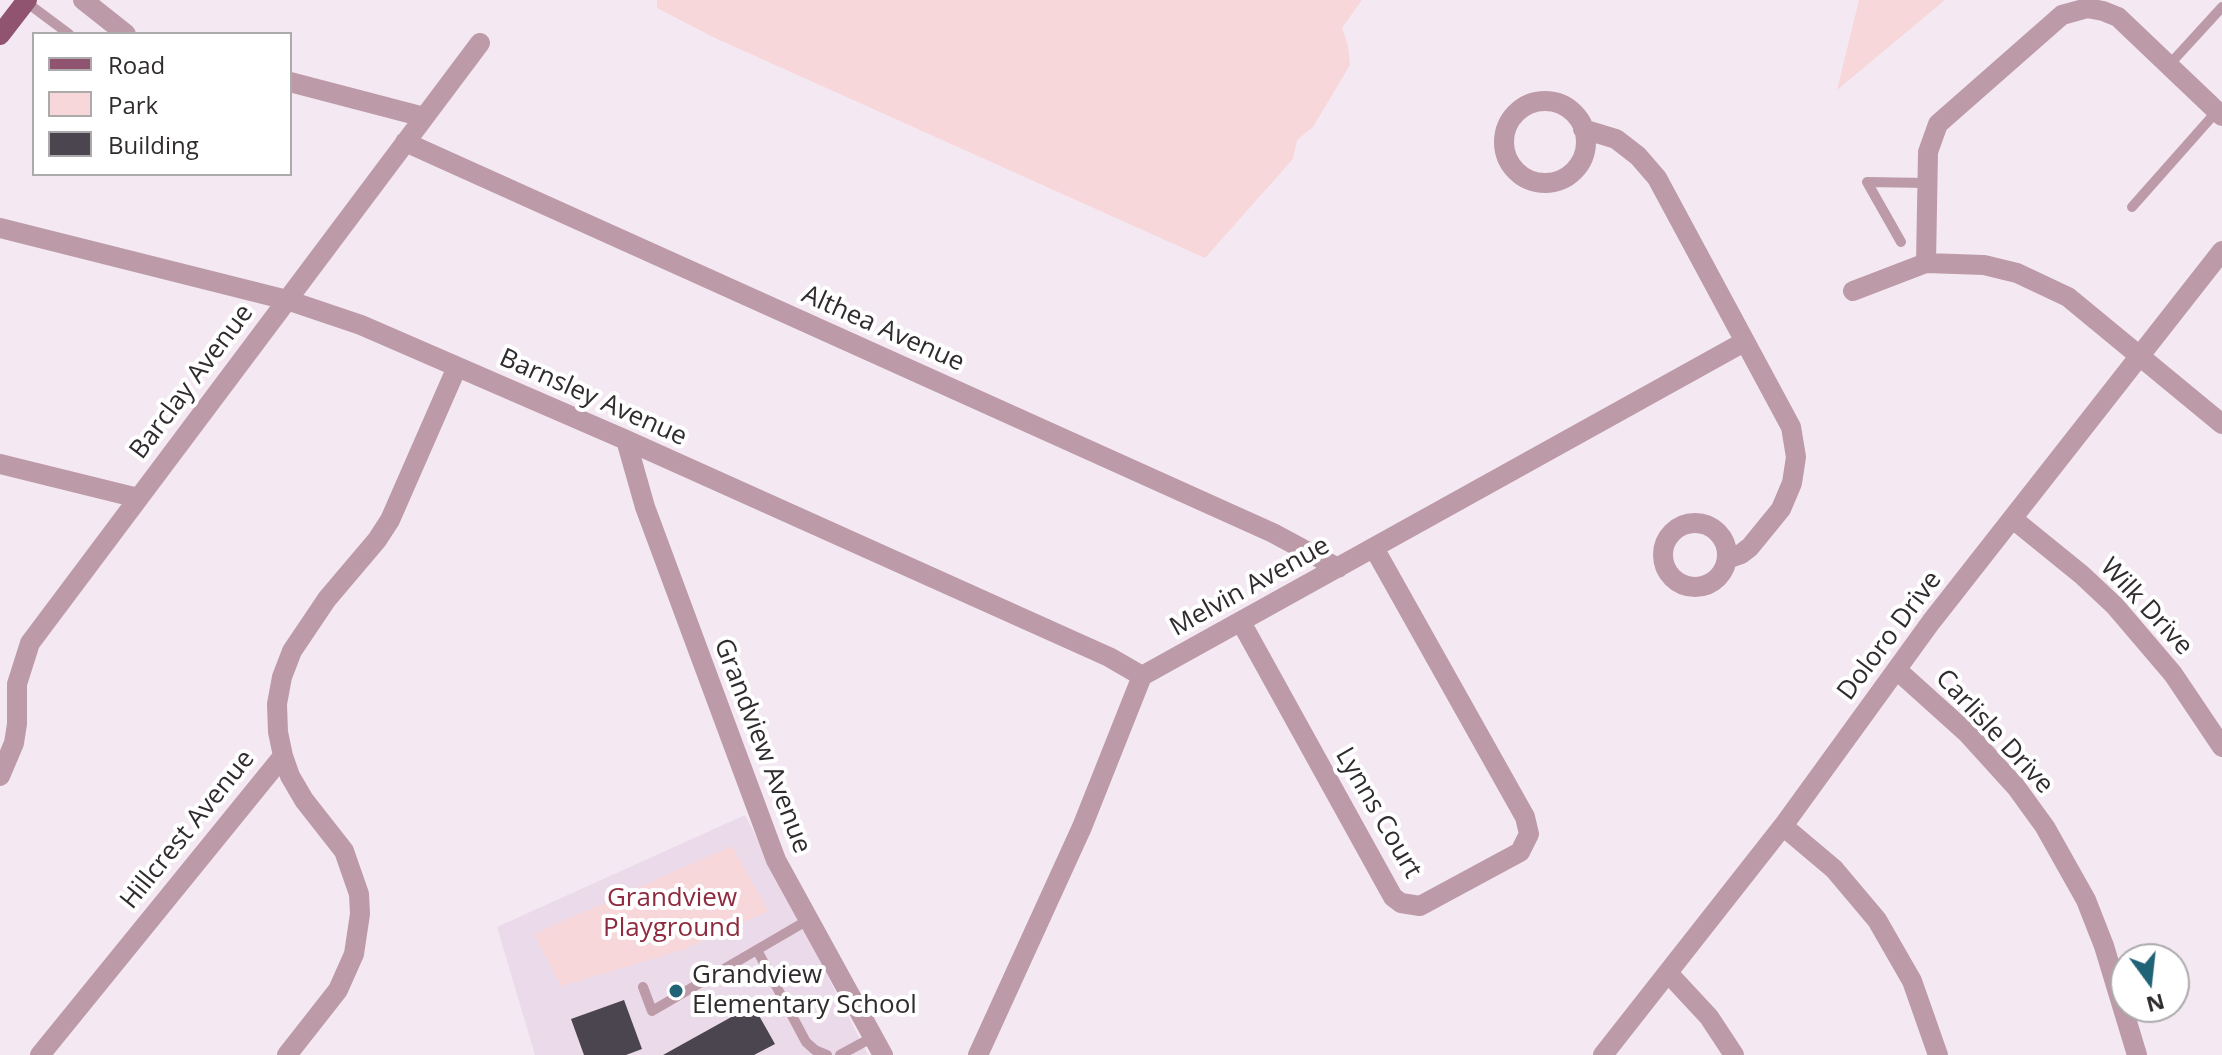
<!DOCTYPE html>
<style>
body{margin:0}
#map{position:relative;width:2222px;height:1055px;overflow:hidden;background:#f4e9f3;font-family:"Open Sans",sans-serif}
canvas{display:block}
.legend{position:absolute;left:32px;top:32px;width:260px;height:144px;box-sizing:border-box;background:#fff;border:2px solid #acaaab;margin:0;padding:10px 14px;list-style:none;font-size:24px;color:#2f2b2e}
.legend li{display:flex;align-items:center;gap:16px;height:40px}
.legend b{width:40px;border:2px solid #acaaab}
.north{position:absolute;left:2110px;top:943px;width:80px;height:80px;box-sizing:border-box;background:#fff;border:2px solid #acaaab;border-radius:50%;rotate:165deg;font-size:22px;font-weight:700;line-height:32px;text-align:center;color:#2f2b2e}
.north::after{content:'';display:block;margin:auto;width:28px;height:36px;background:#206276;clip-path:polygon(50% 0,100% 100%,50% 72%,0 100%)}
</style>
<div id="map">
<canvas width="2222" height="1055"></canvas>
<ul class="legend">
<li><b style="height:10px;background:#905470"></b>Road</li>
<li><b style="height:22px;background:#f7d7d9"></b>Park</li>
<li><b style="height:22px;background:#4a454f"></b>Building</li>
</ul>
<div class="north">N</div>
</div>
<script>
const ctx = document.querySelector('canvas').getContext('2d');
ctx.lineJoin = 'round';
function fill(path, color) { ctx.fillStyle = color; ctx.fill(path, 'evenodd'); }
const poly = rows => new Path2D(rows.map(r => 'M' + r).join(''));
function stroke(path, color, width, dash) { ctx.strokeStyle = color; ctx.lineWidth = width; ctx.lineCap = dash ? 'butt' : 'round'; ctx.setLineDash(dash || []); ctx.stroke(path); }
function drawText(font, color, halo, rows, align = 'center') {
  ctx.font = font + ' "Open Sans",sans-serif'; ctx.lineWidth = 8; ctx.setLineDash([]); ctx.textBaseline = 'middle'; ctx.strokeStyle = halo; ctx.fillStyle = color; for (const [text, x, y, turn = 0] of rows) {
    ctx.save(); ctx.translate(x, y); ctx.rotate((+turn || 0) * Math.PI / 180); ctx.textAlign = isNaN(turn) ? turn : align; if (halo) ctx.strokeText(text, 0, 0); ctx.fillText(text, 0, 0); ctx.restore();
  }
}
fill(poly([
 [745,815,868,1055,535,1055,497,927]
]), '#ebdae9');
fill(poly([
 [657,0,1362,0,1342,28,1348,45,1350,65,1313,127,1297,140,1293,159,1205,258,715,38,657,8],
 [1859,0,1945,0,1837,90],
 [732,846,768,911,683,950,561,986,534,934]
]), '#f7d7d9');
fill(poly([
 [624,1000,642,1049,626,1055,584,1055,571,1019],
 [753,1005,775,1044,754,1055,663,1055]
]), '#4a454f');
stroke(poly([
 [26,2,69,34],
 [2169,65,2222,7],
 [2132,207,2217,111],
 [1901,242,1867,182,1927,183],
 [757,950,806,1042,815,1050,827,1055],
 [643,987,652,1011,808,920],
 [840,1055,873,1037]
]), '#bd9aa8', 10);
stroke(poly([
 [83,0,126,34],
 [290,82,424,117],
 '1504 142a41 41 0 1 1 82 0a41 41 0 1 1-82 0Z',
 [1583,129,1616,139,1638,156,1657,178,1791,427,1796,457,1792,483,1781,509,1750,547,1741,554,1727,559],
 [405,142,1273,533,1338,568],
 [0,228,287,300,361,325,626,440,1109,657,1142,676],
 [1926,263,1928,152,1938,124,2062,15,2087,8,2103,11,2118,17,2222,116],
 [1853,291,1926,263,1984,265,2017,273,2068,297,2222,424],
 [626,440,645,507,776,860,883,1055],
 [0,464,138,498],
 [2013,519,2082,575,2115,606,2173,674,2222,747],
 '1663 555a32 32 0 1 1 64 0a32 32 0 1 1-64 0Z',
 [1241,622,1393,897,1401,903,1420,906,1520,852,1529,834,1525,817,1374,548],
 [1897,670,1967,733,2016,787,2045,827,2086,900,2104,946,2137,1055],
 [283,756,290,776,304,800,344,851,359,894,360,914,354,954,338,990,287,1055],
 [0,776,14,743,17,724,17,684,30,643,480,43],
 [1783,826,1834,869,1877,920,1912,981,1938,1055],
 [1669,974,1709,1017,1734,1055],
 [40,1055,283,756,278,732,277,704,282,677,292,651,327,599,377,540,390,520,457,367],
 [978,1055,1082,827,1142,676,1744,342],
 [1603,1055,1783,826,1931,622,2222,251]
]), '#bd9aa8', 20);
stroke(poly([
 [0,35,27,0]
]), '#905470', 20);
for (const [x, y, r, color] of [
 [676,991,8,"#206276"]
]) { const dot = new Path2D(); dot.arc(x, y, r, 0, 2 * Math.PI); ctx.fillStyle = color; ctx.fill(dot); stroke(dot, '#fff', 3); }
drawText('26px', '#2f2b2e', '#fff', [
 ["Althea Avenue",883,329,24],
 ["Barclay Avenue",192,382,-53],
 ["Barnsley Avenue",593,398,24],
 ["Melvin Avenue",1250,587,-29],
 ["Wilk Drive",2146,607,47],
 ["Doloro Drive",1890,636,-53],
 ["Carlisle Drive",1994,732,47],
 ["Grandview Avenue",762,746,69],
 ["Lynns Court",1378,813,60],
 ["Hillcrest Avenue",188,830,-51]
]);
drawText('26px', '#8e2b3e', '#fff', [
 ["Grandview",672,899],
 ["Playground",672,929]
]);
drawText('26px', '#2f2b2e', '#fff', [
 ["Grandview",692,976],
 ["Elementary School",692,1006]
], 'left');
</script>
